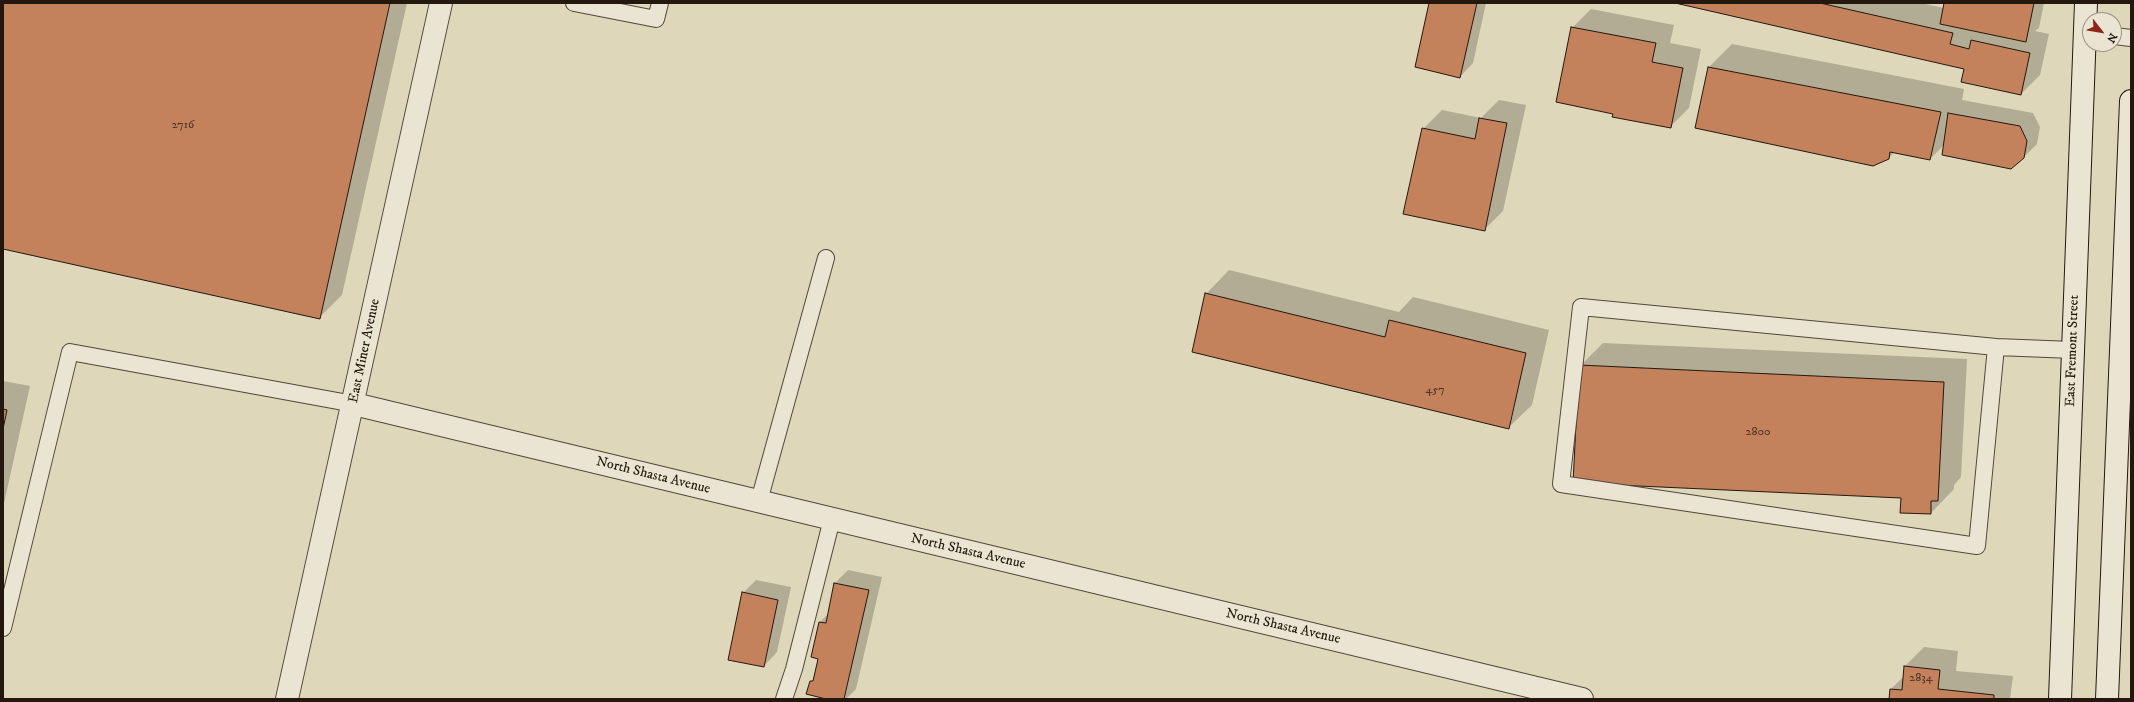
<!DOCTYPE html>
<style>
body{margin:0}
#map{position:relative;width:2134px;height:702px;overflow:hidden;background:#dfd7b9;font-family:"IM FELL DW Pica",serif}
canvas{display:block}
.frame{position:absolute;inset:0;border:4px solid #23170e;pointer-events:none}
.north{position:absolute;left:2082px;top:12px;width:40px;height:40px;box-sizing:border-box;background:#eae5d2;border:1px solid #9a9384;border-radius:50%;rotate:121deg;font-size:11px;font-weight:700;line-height:16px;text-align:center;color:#23170e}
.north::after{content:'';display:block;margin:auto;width:14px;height:18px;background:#8f2418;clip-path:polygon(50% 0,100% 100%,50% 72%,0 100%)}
</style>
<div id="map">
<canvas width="2134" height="702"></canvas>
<div class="frame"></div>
<div class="north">N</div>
</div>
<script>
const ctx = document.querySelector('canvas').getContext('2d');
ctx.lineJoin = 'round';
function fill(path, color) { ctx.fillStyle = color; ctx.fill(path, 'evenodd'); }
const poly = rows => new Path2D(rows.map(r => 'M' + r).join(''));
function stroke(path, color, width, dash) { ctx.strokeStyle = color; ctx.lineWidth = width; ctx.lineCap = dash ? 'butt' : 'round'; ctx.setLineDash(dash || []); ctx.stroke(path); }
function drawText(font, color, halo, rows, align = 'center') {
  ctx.font = font + ' "IM FELL DW Pica",serif'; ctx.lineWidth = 3.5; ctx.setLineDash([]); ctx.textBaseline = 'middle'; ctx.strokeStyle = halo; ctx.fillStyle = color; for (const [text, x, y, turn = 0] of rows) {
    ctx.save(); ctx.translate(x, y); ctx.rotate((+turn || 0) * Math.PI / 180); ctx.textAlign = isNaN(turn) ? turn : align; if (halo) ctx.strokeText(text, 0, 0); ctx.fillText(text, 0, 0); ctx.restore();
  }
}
fill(poly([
 [3,3,407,3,342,295,319,318,3,248],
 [1430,3,1486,3,1473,63,1460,77],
 [1680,3,1921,3,1944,8,1945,3,2044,3,2039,28,2035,31,2049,34,2040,75,2021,94,1966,68],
 [1591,9,1674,25,1670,43,1701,49,1689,108,1670,127,1614,113,1572,28],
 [1732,44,1964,89,1962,100,2033,113,2040,127,2037,144,2023,158,1944,145,1930,159,1895,152,1888,158,1709,67],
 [1499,100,1526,105,1503,211,1484,230,1423,129,1442,110,1481,118],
 [1229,270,1399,312,1413,297,1549,330,1532,405,1508,428,1206,294],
 [1603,343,1967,359,1961,477,1954,485,1954,489,1931,513,1902,497,1580,366],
 [3,381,30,386,3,508],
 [848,570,882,577,856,689,846,699,830,699,811,682,815,678,819,658,812,656,820,622,829,613,835,583],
 [756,580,791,587,777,652,764,666,743,593],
 [1924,647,1958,651,1956,671,2013,676,2010,699,1890,699,1891,689,1904,676,1905,666]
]), '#0003');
const building = poly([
 [3,3,390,3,320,319,3,249,3,3],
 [1429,3,1477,3,1460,78,1415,67,1429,3],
 [1675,3,1820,3,1953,33,1950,44,1969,49,1971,40,2030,53,2021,95,1961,82,1964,69,1675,3],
 [1944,3,2034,3,2026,42,1940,24,1944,3],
 [1571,27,1656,43,1652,62,1683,68,1671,128,1612,117,1613,114,1556,102,1571,27],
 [1708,67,1941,112,1930,160,1890,152,1889,159,1873,166,1695,128,1708,67],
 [1948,113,2020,126,2027,141,2024,158,2011,169,1942,155,1948,113],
 [1479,118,1507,123,1485,231,1403,214,1422,128,1475,139,1479,118],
 [1205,293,1385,337,1389,320,1526,353,1509,429,1192,352,1205,293],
 [1579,365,1944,382,1938,501,1931,501,1931,514,1900,513,1901,498,1573,483,1579,365],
 [3,409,7,410,3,429,3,409],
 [834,583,869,590,844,699,826,699,806,694,810,681,813,681,818,659,811,657,819,622,826,623,834,583],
 [742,592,778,600,764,667,728,660,742,592],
 [1904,666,1940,670,1938,689,1994,695,1994,699,1889,699,1890,689,1902,690,1904,666]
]);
fill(building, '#c3815c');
stroke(building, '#23170e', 1);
const lane = poly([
 [574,3,656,19,660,3],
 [2114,36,2131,38],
 [1996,347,1977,546,1561,484,1581,307,1996,347,2073,350],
 [759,501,826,258],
 [3,628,70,352,354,404],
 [784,699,794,669,832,519]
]);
const street = poly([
 [354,404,1582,699],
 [287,699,441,3]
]);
const secondary = poly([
 [2060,699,2086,3],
 [2107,699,2131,101]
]);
stroke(lane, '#524739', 18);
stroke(street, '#524739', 24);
stroke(secondary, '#23170e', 24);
stroke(lane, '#eae5d2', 16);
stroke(street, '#eae5d2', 22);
stroke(secondary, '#eae5d2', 22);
drawText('12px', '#4b3222', null, [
 ["2716",183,126],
 ["457",1435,391],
 ["2800",1758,433],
 ["2834",1921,679]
]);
drawText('14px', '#23170e', '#eae5d2', [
 ["East Miner Avenue",365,351,-78],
 ["East Fremont Street",2073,351,-88],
 ["North Shasta Avenue",653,476,14],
 ["North Shasta Avenue",968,552,13],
 ["North Shasta Avenue",1283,627,13]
]);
</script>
